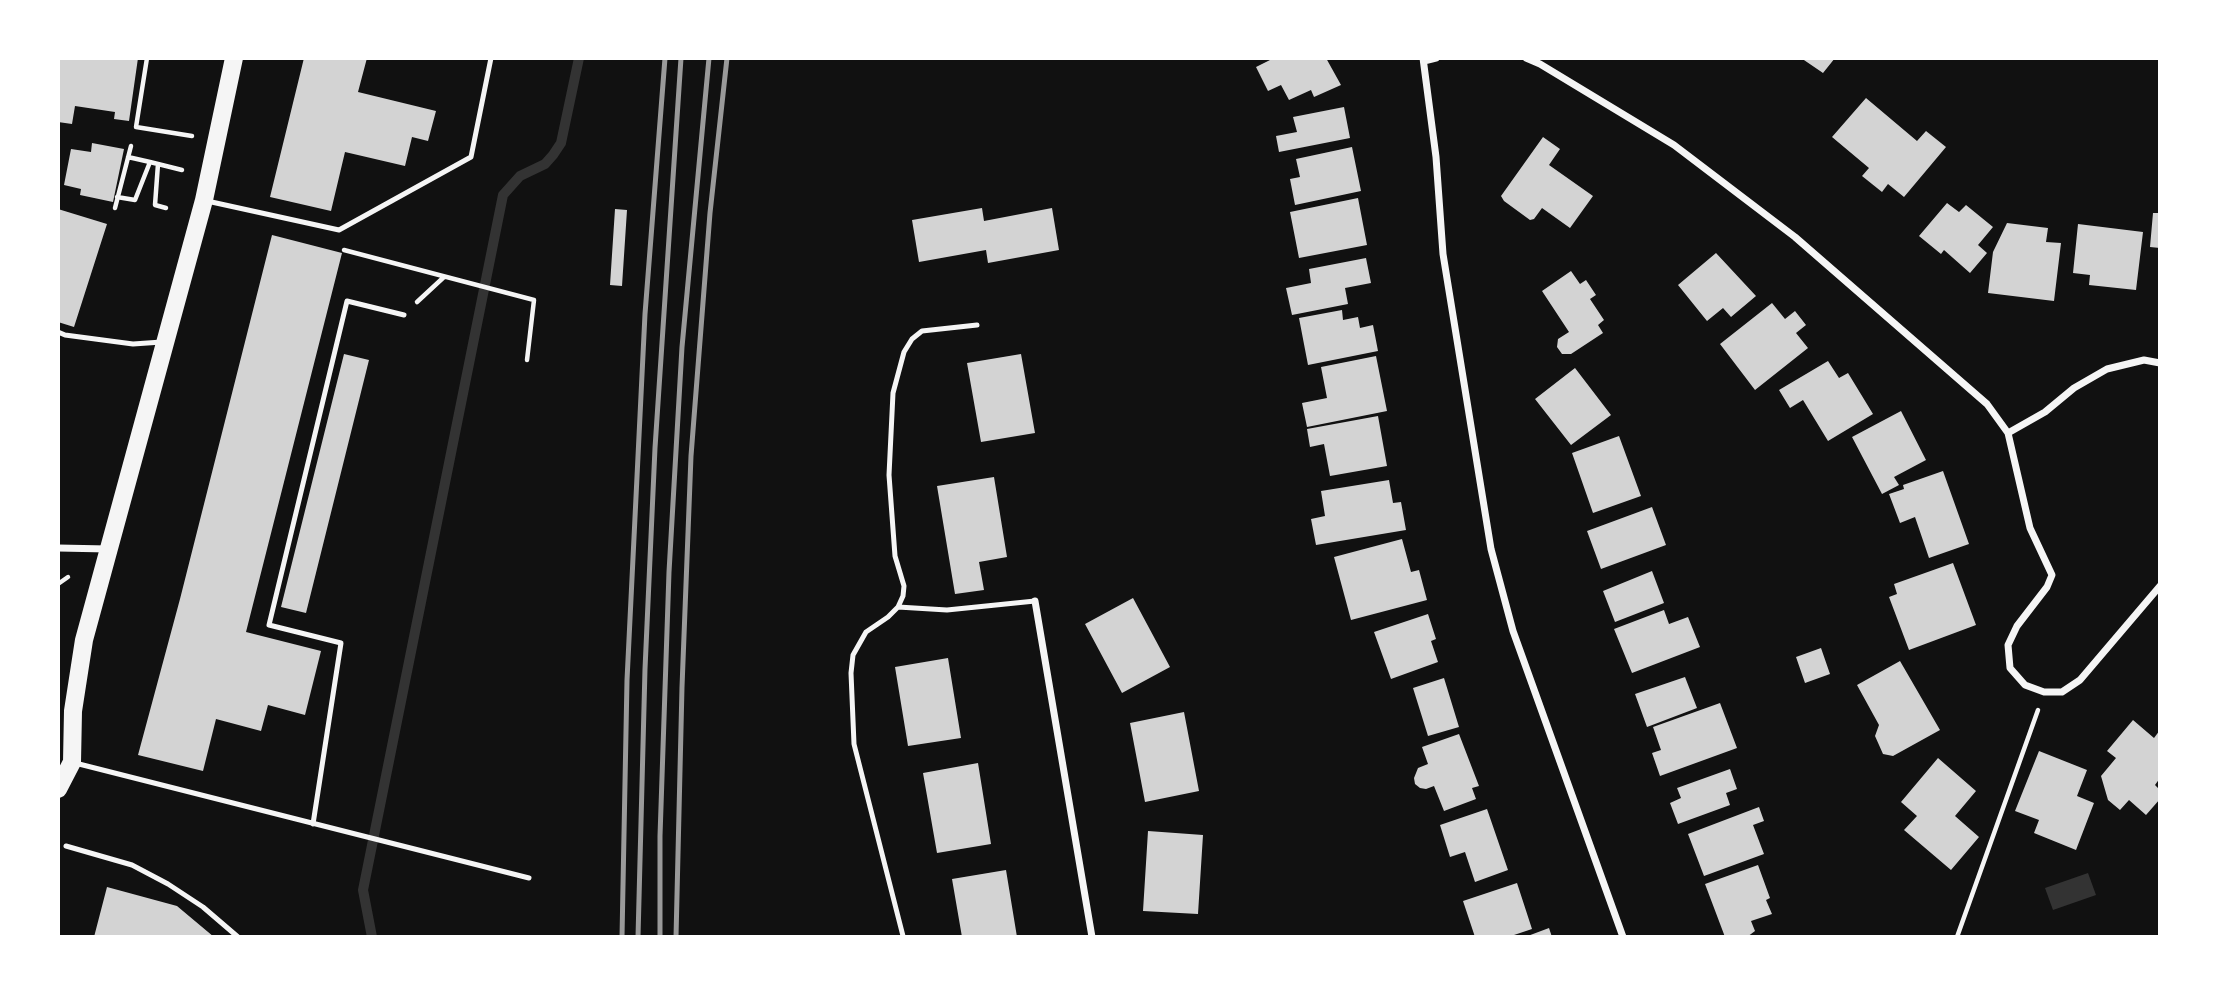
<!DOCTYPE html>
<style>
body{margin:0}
#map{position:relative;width:2218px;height:995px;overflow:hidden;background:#111;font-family:"Fira Sans",sans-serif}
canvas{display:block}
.frame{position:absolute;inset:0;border:60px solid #fff;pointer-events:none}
</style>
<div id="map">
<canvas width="2218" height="995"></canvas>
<div class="frame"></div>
</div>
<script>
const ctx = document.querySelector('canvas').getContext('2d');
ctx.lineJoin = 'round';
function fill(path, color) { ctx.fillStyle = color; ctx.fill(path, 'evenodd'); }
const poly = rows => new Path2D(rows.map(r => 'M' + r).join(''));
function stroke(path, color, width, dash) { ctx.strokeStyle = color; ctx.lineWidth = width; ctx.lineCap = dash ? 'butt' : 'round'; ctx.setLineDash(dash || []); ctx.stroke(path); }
fill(poly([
 [2088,873,2096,895,2053,910,2045,888]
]), '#333');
stroke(poly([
 [372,937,363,890,503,195,520,176,545,164,553,155,561,143,579,58]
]), '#333', 10);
fill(poly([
 [58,58,122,59,122,58,138,58,129,121,114,119,115,112,75,106,72,124,58,122],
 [304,58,367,58,358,92,436,111,428,141,412,137,405,166,345,152,331,211,270,197],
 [1269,58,1326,58,1341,85,1314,97,1311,90,1289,100,1281,85,1268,91,1256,67,1270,60],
 [1801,58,1835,58,1823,73],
 [1866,98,1917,141,1926,131,1946,147,1904,197,1888,184,1882,192,1862,176,1869,168,1832,137],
 [1344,107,1350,138,1279,152,1276,136,1297,132,1293,117],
 [1543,137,1560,149,1549,165,1593,196,1570,228,1542,208,1534,219,1530,220,1504,201,1501,196],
 [92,143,124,149,113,202,80,195,81,189,64,185,71,149,91,152],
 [1352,147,1361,191,1295,205,1290,179,1300,177,1296,159],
 [1358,198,1367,245,1299,258,1290,212],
 [1947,203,1959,212,1966,205,1993,227,1978,245,1987,253,1970,273,1944,250,1941,254,1919,236],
 [982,208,984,221,1052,208,1059,250,988,263,986,250,919,262,912,220],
 [58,209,107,224,74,327,58,322],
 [615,209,627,210,622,286,610,285],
 [2153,213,2160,213,2160,248,2150,247],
 [2007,223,2048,228,2046,242,2061,243,2054,301,1988,293,1993,252],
 [2078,224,2143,232,2136,290,2089,285,2090,275,2073,273],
 [272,235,342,253,246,632,321,651,305,715,268,705,261,731,216,719,203,771,138,755,180,599],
 [1716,253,1756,296,1731,317,1723,308,1707,321,1678,285],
 [1366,258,1371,283,1345,288,1348,304,1292,315,1286,288,1311,283,1309,269],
 [1571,271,1580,284,1586,280,1596,295,1590,299,1604,320,1598,325,1603,333,1571,354,1562,354,1557,347,1558,339,1569,332,1542,291],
 [1772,303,1785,319,1795,311,1806,325,1796,333,1808,348,1755,390,1720,344],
 [1342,310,1343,320,1358,317,1360,328,1373,325,1378,351,1308,365,1299,318],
 [344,354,369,360,306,613,281,607],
 [1021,354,1035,433,981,442,967,363],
 [1376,356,1387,411,1307,427,1302,403,1327,398,1321,367],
 [1828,361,1839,378,1848,373,1873,414,1828,441,1803,400,1790,408,1779,390],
 [1575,368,1611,415,1571,445,1535,399],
 [1901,411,1926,460,1894,477,1899,485,1882,494,1852,437],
 [1378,416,1387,466,1330,476,1324,444,1310,447,1307,429],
 [1619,436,1641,496,1593,513,1572,453],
 [1943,471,1969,544,1929,558,1915,517,1900,523,1889,494,1904,489,1903,485],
 [994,477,1007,557,979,562,984,590,955,594,937,486],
 [1389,480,1393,503,1401,502,1406,530,1316,545,1311,519,1325,516,1321,491],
 [1652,507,1666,545,1601,569,1587,531],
 [1402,539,1411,572,1419,570,1427,600,1351,620,1334,557],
 [1953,563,1976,625,1909,650,1889,597,1897,594,1894,584],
 [1652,571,1664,603,1615,622,1603,591],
 [1133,598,1170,667,1122,693,1085,624],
 [1664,610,1669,624,1688,617,1700,647,1632,673,1614,629],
 [1428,614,1436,639,1431,641,1438,662,1391,679,1374,632],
 [1821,648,1830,674,1805,683,1796,657],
 [948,658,961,738,908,746,895,667],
 [1900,661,1940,730,1893,756,1883,754,1875,736,1879,725,1857,685],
 [1685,677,1697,708,1647,727,1635,694],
 [1444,678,1459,727,1428,736,1413,688],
 [1720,703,1737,748,1660,776,1652,753,1661,750,1653,727],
 [1184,712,1199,791,1145,802,1130,723],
 [2133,720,2154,738,2160,730,2160,778,2155,785,2160,790,2160,799,2146,815,2129,800,2120,810,2108,800,2101,776,2116,758,2107,751],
 [1459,734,1479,786,1472,788,1476,799,1444,811,1434,786,1426,789,1420,788,1415,784,1414,778,1418,768,1428,764,1422,747],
 [2039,751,2087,770,2077,796,2094,803,2076,850,2034,833,2039,820,2015,811],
 [1938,758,1976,791,1955,816,1979,837,1951,870,1904,830,1917,816,1901,802],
 [978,763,991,844,937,853,923,773],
 [1730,769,1737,789,1726,793,1730,805,1678,824,1670,803,1681,798,1677,788],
 [1759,807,1764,821,1753,825,1764,854,1704,876,1688,834],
 [1487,809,1508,870,1475,882,1465,852,1450,857,1440,825],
 [1148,831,1203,835,1198,914,1143,911],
 [1758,865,1770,898,1766,900,1772,914,1751,921,1755,931,1747,937,1725,937,1705,884],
 [1006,870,1017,937,962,937,952,879],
 [1517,883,1532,929,1508,937,1475,937,1463,901],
 [107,887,177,906,214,937,94,937],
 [1549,928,1552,937,1525,937]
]), '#d3d3d3');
stroke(poly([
 [147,58,136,127,192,136],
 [128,157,150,162],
 [158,164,182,170],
 [117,197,135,200,150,162,158,164,155,205,166,208],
 [115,208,131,146],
 [344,250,534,300,527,360],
 [417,302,444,277],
 [58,584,68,577],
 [1957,937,2038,710]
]), '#f5f5f5', 4.5);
stroke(poly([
 [207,201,339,230,471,157,491,58],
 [58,332,65,335,133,344,162,342],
 [898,607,947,610,1035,601],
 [75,763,529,878],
 [313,824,341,643,269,625,347,301,404,315],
 [66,846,132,865,168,884,203,907,238,937],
 [903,936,854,744,851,673,853,655,866,632,888,617,898,607,903,596,904,586,895,556,889,475,893,393,904,352,912,339,922,331,977,325]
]), '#f5f5f5', 5);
stroke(poly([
 [1423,58,1436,157,1443,254,1491,549,1513,631,1623,937],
 [1526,58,1540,64,1674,145,1795,237,1987,404,2008,433,2030,528,2052,575,2047,587,2017,626,2008,645,2010,668,2025,685,2044,692,2062,692,2080,680,2160,586],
 [1424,61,1436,58],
 [2008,433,2045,412,2074,388,2107,369,2144,360,2160,363],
 [58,548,108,549],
 [1035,601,1092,937]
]), '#f5f5f5', 7);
stroke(poly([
 [58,789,72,762,73,711,84,640,204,200,234,58]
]), '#f5f5f5', 18);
stroke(poly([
 [622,937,627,680,645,314,665,58],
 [638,937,645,669,655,448,681,58],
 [660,937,660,836,669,572,682,347,709,58],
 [676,937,682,687,691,456,710,213,727,58]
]), '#9a9a9a', 5);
</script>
